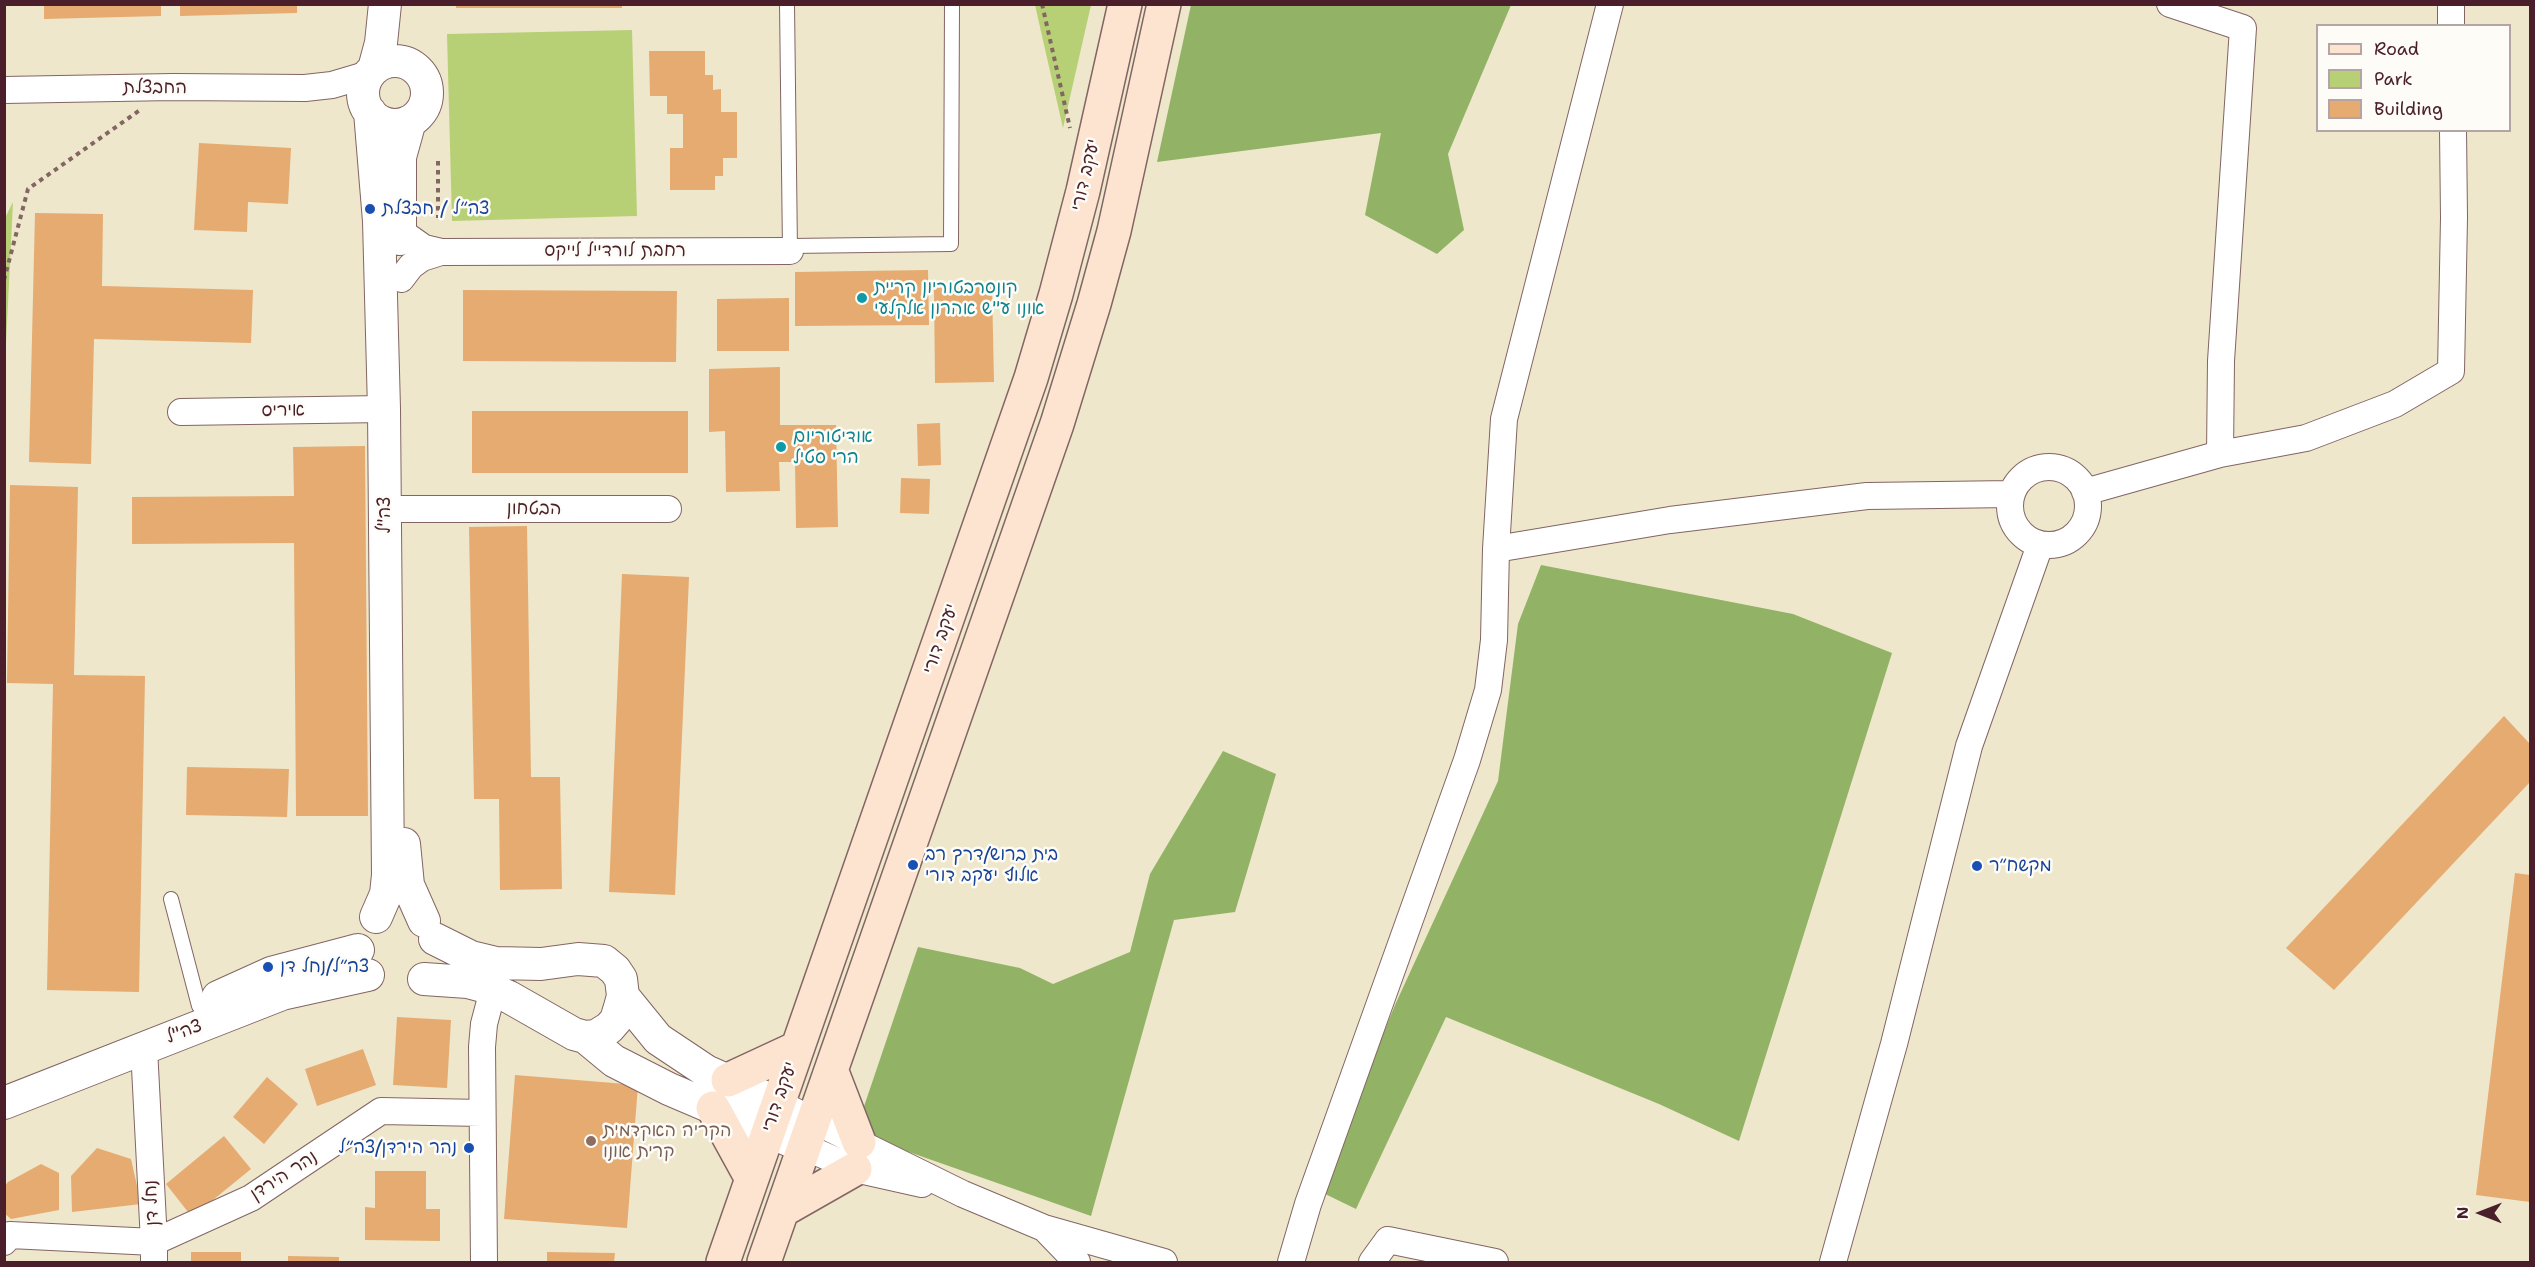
<!DOCTYPE html>
<meta charset="utf-8">
<style>
body{margin:0}
#map{position:relative;width:2535px;height:1267px;overflow:hidden;background:#eee7cb;font-family:"Shantell Sans",sans-serif}
canvas{display:block}
.frame{position:absolute;inset:0;border:6px solid #4a1f2b;pointer-events:none}
.legend{position:absolute;left:2316px;top:24px;width:195px;height:108px;box-sizing:border-box;background:#fdfcf7;border:2px solid #b5a4a5;margin:0;padding:8px 10px;list-style:none;font-size:18px;color:#4a1f2b}
.legend li{display:flex;align-items:center;gap:12px;height:30px}
.legend b{width:30px;border:2px solid #b5a4a5}
.north{position:absolute;left:2451px;top:1183px;width:60px;height:60px;-webkit-text-stroke:4px #fdfcf7;paint-order:stroke;rotate:270deg;font-size:16px;font-weight:700;line-height:24px;text-align:center;color:#4a1f2b}
.north::after{content:'';display:block;margin:auto;width:21px;height:27px;background:#4a1f2b;clip-path:polygon(50% 0,100% 100%,50% 72%,0 100%)}
</style>
<div id="map">
<canvas width="2535" height="1267"></canvas>
<div class="frame"></div>
<ul class="legend">
<li><b style="height:8px;background:#fde4d1"></b>Road</li>
<li><b style="height:16px;background:#b8d075"></b>Park</li>
<li><b style="height:16px;background:#e5ab71"></b>Building</li>
</ul>
<div class="north">N</div>
</div>
<script>
const ctx = document.querySelector('canvas').getContext('2d');
ctx.lineJoin = 'round';
function fill(path, color) { ctx.fillStyle = color; ctx.fill(path, 'evenodd'); }
const poly = rows => new Path2D(rows.map(r => 'M' + r).join(''));
function stroke(path, color, width, dash) { ctx.strokeStyle = color; ctx.lineWidth = width; ctx.lineCap = dash ? 'butt' : 'round'; ctx.setLineDash(dash || []); ctx.stroke(path); }
function drawText(font, color, halo, rows, align = 'center') {
  ctx.font = font + ' "Shantell Sans","Playpen Sans Hebrew",sans-serif'; ctx.lineWidth = 5; ctx.setLineDash([]); ctx.textBaseline = 'middle'; ctx.strokeStyle = halo; ctx.fillStyle = color; for (const [text, x, y, turn = 0] of rows) {
    ctx.save(); ctx.translate(x, y); ctx.rotate((+turn || 0) * Math.PI / 180); ctx.textAlign = isNaN(turn) ? turn : align; if (halo) ctx.strokeText(text, 0, 0); ctx.fillText(text, 0, 0); ctx.restore();
  }
}
fill(poly([
 [1035,5,1091,5,1063,128,1047,58],
 [632,30,637,216,452,221,447,34],
 [13,202,5,364,4,220]
]), '#b8d075');
fill(poly([
 [1191,5,1511,5,1448,154,1464,230,1437,254,1365,215,1381,133,1157,162],
 [1541,565,1793,614,1892,653,1739,1141,1659,1104,1446,1017,1356,1209,1319,1191,1395,1005,1498,781,1518,624],
 [1223,751,1276,774,1235,912,1174,920,1091,1216,855,1133,918,947,1020,968,1053,984,1130,952,1150,874]
]), '#92b266');
fill(poly([
 [44,4,161,4,161,16,44,19],
 [180,4,297,4,297,13,180,16],
 [456,4,622,4,622,8,456,8],
 [649,51,705,51,705,75,713,75,713,90,721,89,721,112,737,112,737,158,723,158,723,176,715,176,715,190,670,190,670,148,683,148,683,114,667,114,667,96,650,96],
 [199,143,291,148,288,204,248,202,247,232,194,230],
 [35,213,103,214,102,286,253,290,251,343,94,339,91,464,29,462],
 [928,270,929,325,795,326,795,272],
 [992,287,994,382,935,383,934,288],
 [463,290,677,291,676,362,463,361],
 [789,298,789,351,717,351,717,299],
 [780,367,780,425,836,425,838,527,796,528,795,462,779,462,780,491,726,492,725,431,709,432,709,369],
 [472,411,688,411,688,473,472,473],
 [940,423,941,465,918,466,917,424],
 [365,446,368,816,296,816,294,543,132,544,132,497,294,496,293,447],
 [901,478,930,479,929,514,900,513],
 [10,485,78,487,74,675,145,676,139,992,47,990,53,684,7,683],
 [527,526,531,777,560,777,562,889,500,890,499,799,474,799,469,527],
 [622,574,689,577,675,895,609,892],
 [2504,716,2530,744,2530,782,2334,990,2286,948],
 [187,767,289,769,287,817,186,815],
 [2515,873,2530,875,2530,1202,2476,1195],
 [397,1017,451,1020,447,1088,393,1085],
 [363,1049,376,1085,317,1106,305,1069],
 [515,1075,638,1085,627,1228,504,1219],
 [267,1077,298,1104,264,1144,233,1117],
 [224,1136,251,1169,192,1217,166,1184],
 [97,1148,131,1159,141,1204,72,1212,71,1176],
 [41,1164,59,1173,59,1210,11,1219,4,1213,4,1187,8,1182],
 [375,1171,426,1171,426,1209,440,1209,440,1241,365,1240,365,1207,375,1208],
 [191,1252,241,1252,241,1262,191,1262],
 [547,1252,615,1253,614,1262,547,1262],
 [288,1256,339,1257,339,1262,288,1262]
]), '#e5ab71');
const service = poly([
 [787,4,790,251],
 [790,246,951,244,952,4],
 [171,899,199,1006]
]);
const minor = poly([
 [2451,4,2451,26],
 [4,90,173,87,305,88,332,85,369,74],
 [400,231,424,248,441,252,790,251],
 [401,279,411,266,422,258,441,252],
 [181,412,384,409],
 [2220,454,2306,438,2395,404,2451,371,2454,218,2453,130],
 '2010 506a39 39 0 1 1 78 0a39 39 0 1 1-78 0Z',
 [2085,492,2220,454,2221,361,2243,28,2170,4],
 [401,509,668,509],
 [1496,549,1670,520,1867,496,2011,494],
 [778,1103,963,1194,1044,1228,1164,1262],
 [805,1147,855,1169,922,1184],
 [1046,1230,1077,1262],
 [4,1242,10,1235,154,1242,144,1048],
 [154,1262,154,1242,251,1198,381,1111,482,1113],
 [484,1262,482,1047,484,1024,493,990],
 [1291,1262,1308,1204,1467,760,1488,690,1494,640,1496,549,1504,419,1610,4],
 [1372,1262,1388,1240,1495,1262],
 [1833,1262,1894,1044,1969,746,2040,545]
]);
const tertiary = poly([
 '363 93a32 32 0 1 1 64 0a32 32 0 1 1-64 0Z',
 [374,69,381,43,385,4],
 [370,112,379,221,384,409,388,875,386,894,376,917],
 [400,239,400,157,410,121],
 [404,844,408,885,424,921],
 [424,979,468,982,483,986,509,997,574,1034,585,1037,596,1036,609,1028,616,1020,620,1007,623,996,621,979,615,970,604,961,578,959,541,964,496,963,471,957,435,939],
 [623,996,658,1039,706,1071,778,1103],
 [218,997,271,973,358,950],
 [585,1037,614,1061,669,1089,805,1147],
 [4,1103,282,994,368,975]
]);
const secondary = poly([
 [832,1072,859,1142],
 [728,1080,797,1048],
 [713,1108,752,1179],
 [783,1210,855,1169],
 [723,1262,1031,378,1056,294,1083,191,1125,4],
 [764,1262,1057,424,1094,304,1114,231,1164,4]
]);
stroke(service, '#836563', 16);
stroke(minor, '#836563', 28);
stroke(tertiary, '#836563', 34);
stroke(secondary, '#836563', 36);
stroke(poly([
 [1042,4,1070,128],
 [438,161,438,218],
 [4,280,28,189,140,110]
]), '#836563', 4, [4.5, 4.5]);
stroke(service, '#fff', 14);
stroke(minor, '#fff', 26);
stroke(tertiary, '#fff', 32);
stroke(secondary, '#fde4d1', 33);
for (const [x, y, r, color] of [
 [370,209,6,"#1a4fb4"],
 [862,298,6,"#0f9aa8"],
 [781,447,6,"#0f9aa8"],
 [913,865,6,"#1a4fb4"],
 [1977,866,6,"#1a4fb4"],
 [268,967,6,"#1a4fb4"],
 [591,1141,6,"#8d6e63"],
 [469,1148,6,"#1a4fb4"]
]) { const dot = new Path2D(); dot.arc(x, y, r, 0, 2 * Math.PI); ctx.fillStyle = color; ctx.fill(dot); stroke(dot, '#fdfcf7', 2); }
drawText('18px', '#4a1f2b', '#fdfcf7', [
 ["החבצלת",155,88],
 ["יעקב דורי",1086,175,-77],
 ["רחבת לורדייל לייקס",615,251],
 ["איריס",283,411,-1],
 ["הבטחון",534,509],
 ["צה\"ל",385,515,-90],
 ["יעקב דורי",941,639,-71],
 ["צה\"ל",184,1032,-21],
 ["יעקב דורי",780,1097,-71],
 ["נהר הירדן",284,1176,-33],
 ["נחל דן",152,1203,-93]
]);
drawText('18px', '#164399', '#fdfcf7', [
 ["צה״ל / חבצלת",382,209],
 ["בית ברוש/דרך רב",925,855],
 ["אלוף יעקב דורי",925,876],
 ["מקשח״ר",1989,866],
 ["צה״ל/נחל דן",280,967],
 ["נהר הירדן/צה״ל",457,1148,"right"]
], 'left');
drawText('18px', '#0d838f', '#fdfcf7', [
 ["קונסרבטוריון קריית",874,288],
 ["אונו ע\"ש אהרון אלקלעי",874,309],
 ["אודיטוריום",793,437],
 ["הרי סטיל",793,458]
], 'left');
drawText('18px', '#785e54', '#fdfcf7', [
 ["הקריה האקדמית",603,1131],
 ["קרית אונו",603,1152]
], 'left');
</script>
